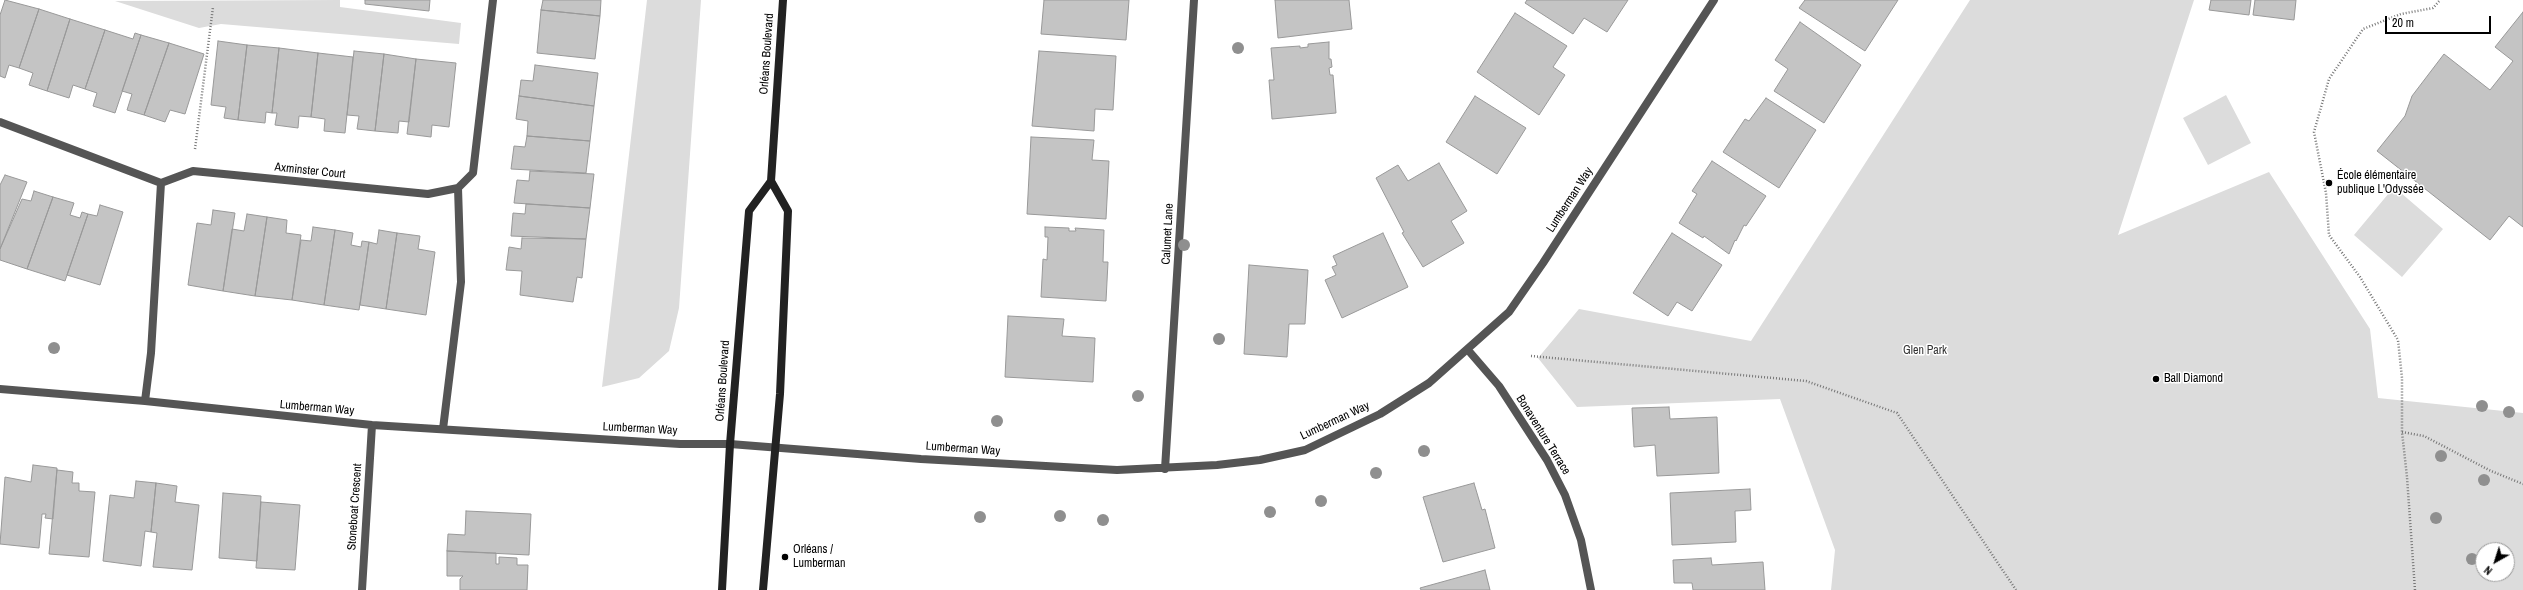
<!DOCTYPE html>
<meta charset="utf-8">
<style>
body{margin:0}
#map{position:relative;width:2523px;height:590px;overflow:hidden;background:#fff;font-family:"Archivo Narrow",sans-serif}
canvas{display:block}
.north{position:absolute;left:2475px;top:542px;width:40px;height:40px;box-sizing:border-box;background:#fff;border:1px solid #999;border-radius:50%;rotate:219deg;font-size:11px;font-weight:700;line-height:16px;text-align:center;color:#000}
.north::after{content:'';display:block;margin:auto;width:14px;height:18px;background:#000;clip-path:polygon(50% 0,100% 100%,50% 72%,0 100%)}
.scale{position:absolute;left:2385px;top:16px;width:106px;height:18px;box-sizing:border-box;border:2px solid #000;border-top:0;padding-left:5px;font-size:12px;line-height:14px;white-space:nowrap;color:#000;-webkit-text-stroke:3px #fff;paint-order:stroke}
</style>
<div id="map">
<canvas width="2523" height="590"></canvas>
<div class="north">N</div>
<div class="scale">20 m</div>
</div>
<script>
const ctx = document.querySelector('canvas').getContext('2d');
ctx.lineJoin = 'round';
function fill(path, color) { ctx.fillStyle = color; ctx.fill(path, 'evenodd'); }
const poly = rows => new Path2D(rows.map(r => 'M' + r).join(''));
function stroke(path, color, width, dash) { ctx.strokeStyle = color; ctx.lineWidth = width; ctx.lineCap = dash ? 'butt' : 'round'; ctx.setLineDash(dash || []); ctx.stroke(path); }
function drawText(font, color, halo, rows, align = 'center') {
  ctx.font = font + ' "Archivo Narrow",sans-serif'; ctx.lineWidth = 3; ctx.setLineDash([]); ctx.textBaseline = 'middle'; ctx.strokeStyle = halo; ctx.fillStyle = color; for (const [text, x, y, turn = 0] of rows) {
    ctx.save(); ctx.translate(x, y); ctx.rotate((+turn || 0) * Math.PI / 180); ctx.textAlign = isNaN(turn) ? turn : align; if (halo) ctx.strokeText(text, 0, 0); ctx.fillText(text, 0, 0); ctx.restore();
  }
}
fill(poly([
 [340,0,340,7,461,23,459,44,221,24,199,28,115,1],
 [647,0,701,0,679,308,669,351,639,378,602,387],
 [1970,0,2194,0,2118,235,2269,172,2370,329,2378,398,2523,413,2523,590,1831,590,1835,550,1780,399,1577,407,1538,358,1579,309,1751,341],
 [2483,550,2507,550,2507,574,2483,574],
 [2226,95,2251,143,2208,165,2183,118],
 [2394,187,2443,229,2402,277,2354,235]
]), '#dcdcdc');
const building = poly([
 [5,0,39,9,19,68,9,65,5,78,0,76,0,15,5,0],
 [365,0,430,0,429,11,365,4,365,0],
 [543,0,601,0,600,16,541,10,543,0],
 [1044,0,1129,0,1126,40,1041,34,1044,0],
 [1275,0,1349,0,1352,29,1278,38,1275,0],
 [1527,0,1628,0,1607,32,1584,18,1573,34,1525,3,1527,0],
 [1805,0,1898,0,1865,51,1799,8,1805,0],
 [2211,0,2251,0,2249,15,2209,10,2211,0],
 [2255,0,2296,0,2294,20,2253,15,2255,0],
 [39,9,70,19,47,91,29,85,33,73,19,68,39,9],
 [541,10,600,16,595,59,537,53,541,10],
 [2523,12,2523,227,2509,216,2490,240,2377,151,2405,116,2412,96,2444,54,2490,90,2513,61,2495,47,2523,12],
 [1515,13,1567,46,1553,67,1565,75,1539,115,1477,72,1515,13],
 [70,19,105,30,85,89,73,85,69,98,47,91,70,19],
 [1800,22,1861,65,1824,123,1774,91,1788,69,1775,60,1800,22],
 [105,30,133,39,135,33,141,35,115,113,93,106,97,93,85,89,105,30],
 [141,35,169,43,144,115,127,110,132,94,122,91,141,35],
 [218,41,247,45,238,120,224,118,226,107,211,105,218,41],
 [1329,42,1329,59,1331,59,1332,67,1329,68,1330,75,1333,75,1336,113,1272,119,1269,80,1274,80,1271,48,1300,46,1300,48,1308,47,1308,44,1329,42],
 [169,43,204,54,185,114,170,110,165,122,144,115,169,43],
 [247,45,279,48,272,113,266,112,265,123,238,120,247,45],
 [279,48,318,53,311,117,299,116,298,128,275,125,277,113,272,113,279,48],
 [354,51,384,54,375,131,357,129,359,116,347,115,354,51],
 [1039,51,1116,56,1113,110,1095,109,1094,131,1032,126,1039,51],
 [318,53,353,57,345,133,324,131,325,119,311,117,318,53],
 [384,54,416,59,409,122,399,121,398,133,375,131,384,54],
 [416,59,456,63,449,127,432,125,431,137,407,134,416,59],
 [535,65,598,73,594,106,519,96,521,80,533,81,535,65],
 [519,96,594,106,590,141,527,136,528,121,516,119,519,96],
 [1475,96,1526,128,1497,174,1446,142,1475,96],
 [1766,98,1816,130,1779,188,1723,152,1745,119,1749,121,1766,98],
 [527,136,590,141,586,173,511,169,514,146,525,147,527,136],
 [1031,137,1094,140,1092,160,1109,161,1106,219,1027,214,1031,137],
 [1712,161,1766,196,1746,226,1744,225,1736,241,1735,240,1729,254,1704,236,1703,238,1679,223,1697,194,1692,191,1712,161],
 [1439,163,1467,211,1451,221,1464,243,1423,267,1402,233,1404,232,1376,178,1398,165,1408,181,1439,163],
 [530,171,594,174,590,208,514,203,517,180,529,181,530,171],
 [5,175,27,182,0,249,0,185,5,175],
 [34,191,53,197,27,269,0,260,0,249,22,199,31,201,34,191],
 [53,197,74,203,70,215,80,218,82,212,88,214,65,281,27,269,53,197],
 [526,204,590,208,586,239,511,236,513,213,525,214,526,204],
 [100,205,123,212,100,285,67,275,88,214,97,216,100,205],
 [213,210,235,213,223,291,188,285,197,223,211,225,213,210],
 [247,214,267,217,255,296,223,291,232,229,244,231,247,214],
 [267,217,287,220,286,233,301,235,292,300,255,296,267,217],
 [313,227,335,230,324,305,292,300,301,240,311,241,313,227],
 [1045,227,1069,228,1069,231,1076,231,1075,228,1104,230,1103,262,1108,262,1106,301,1041,297,1043,259,1047,260,1048,237,1045,237,1045,227],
 [335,230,353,233,351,245,361,247,362,241,369,242,359,310,324,305,335,230],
 [379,230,397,233,386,309,360,305,369,242,377,244,379,230],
 [397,233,420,236,418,249,435,252,426,315,386,309,397,233],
 [1383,233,1408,287,1342,318,1325,280,1336,275,1332,267,1337,265,1333,256,1383,233],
 [1672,233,1722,265,1692,311,1677,302,1668,316,1633,293,1672,233],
 [522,238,586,239,582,278,577,277,573,302,520,295,522,271,506,270,509,247,521,249,522,238],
 [1249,265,1308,270,1305,324,1289,324,1287,357,1244,354,1249,265],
 [1008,316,1064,319,1062,336,1095,338,1093,382,1005,377,1008,316],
 [1669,407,1670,419,1717,417,1719,473,1657,476,1655,445,1634,447,1632,408,1669,407],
 [33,465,57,468,53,519,45,518,46,514,42,514,39,548,0,544,5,477,31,482,33,465],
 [57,470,73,472,72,483,79,483,79,491,95,492,89,557,49,554,57,470],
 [136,481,156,483,151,532,145,531,141,566,103,561,110,495,134,498,136,481],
 [156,483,177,486,175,502,199,505,192,570,153,567,157,533,151,532,156,483],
 [1474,483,1482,510,1485,509,1495,548,1443,562,1423,497,1474,483],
 [1750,489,1751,510,1735,511,1736,542,1672,545,1670,493,1750,489],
 [223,493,261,496,257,561,219,558,223,493],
 [261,502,300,505,295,570,256,568,261,502],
 [466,511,531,514,529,555,447,551,448,534,465,535,466,511],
 [447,551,496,553,496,564,499,564,499,557,517,558,517,565,528,565,527,590,460,590,460,579,463,576,447,576,447,551],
 [1711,558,1712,565,1763,562,1765,590,1693,590,1692,583,1674,583,1673,560,1711,558],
 [1485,570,1490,590,1421,590,1420,588,1485,570]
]);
fill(building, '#c4c4c4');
stroke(building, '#999', 1);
stroke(poly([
 [195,149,213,7],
 [1531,356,1806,381,1897,413,2016,590],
 [2402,432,2424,436,2491,471,2523,484],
 [2415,590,2407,477,2402,432,2402,378,2398,340,2360,277,2329,235,2326,193,2314,132,2329,79,2363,29,2401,14,2433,8,2440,0]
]), '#777', 2.5, [1, 2]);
stroke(poly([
 [0,122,161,183,193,171,428,194,458,188,473,173,493,0],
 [1468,350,1499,386,1547,460,1565,495,1581,540,1591,590],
 [0,389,145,401,372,425,680,444,730,444,921,459,1117,470,1217,465,1260,460,1305,450,1380,414,1429,383,1509,312,1543,263,1714,0],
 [145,401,151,353,161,183],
 [443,429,461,282,458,188],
 [1165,469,1194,0],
 [362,590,372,425]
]), '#555', 8);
stroke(poly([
 [722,590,730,444,749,211,771,181,783,0],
 [763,590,780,394,788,211,771,181]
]), '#222', 8);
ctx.fillStyle = '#8f8f8f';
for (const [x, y] of [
 [1238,48],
 [1184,245],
 [1219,339],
 [54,348],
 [1138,396],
 [2482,406],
 [2509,412],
 [997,421],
 [1424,451],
 [2441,456],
 [1376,473],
 [2484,480],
 [1321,501],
 [1270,512],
 [1060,516],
 [980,517],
 [2436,518],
 [1103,520],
 [2472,559]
]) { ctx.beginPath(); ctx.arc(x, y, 6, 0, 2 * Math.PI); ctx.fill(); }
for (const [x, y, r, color] of [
 [2329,183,4,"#000"],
 [2156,379,4,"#000"],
 [785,557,4,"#000"]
]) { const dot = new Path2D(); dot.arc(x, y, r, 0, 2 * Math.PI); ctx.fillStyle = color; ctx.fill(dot); stroke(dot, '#fff', 1.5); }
drawText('12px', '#000', '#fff', [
 ["Orléans Boulevard",767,54,-86],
 ["Axminster Court",310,171,6],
 ["Lumberman Way",1570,200,-57],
 ["Calumet Lane",1168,234,-87],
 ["Orléans Boulevard",723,381,-86],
 ["Lumberman Way",317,408,5],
 ["Lumberman Way",1335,421,-25],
 ["Lumberman Way",640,429,3],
 ["Bonaventure Terrace",1543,435,58],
 ["Lumberman Way",963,449,4],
 ["Stoneboat Crescent",355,507,-86]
]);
drawText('12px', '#000', '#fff', [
 ["École élémentaire",2337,176],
 ["publique L'Odyssée",2337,190],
 ["Ball Diamond",2164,379],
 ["Orléans /",793,550],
 ["Lumberman",793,564]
], 'left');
drawText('12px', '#333', '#fff', [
 ["Glen Park",1925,351]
]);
</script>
